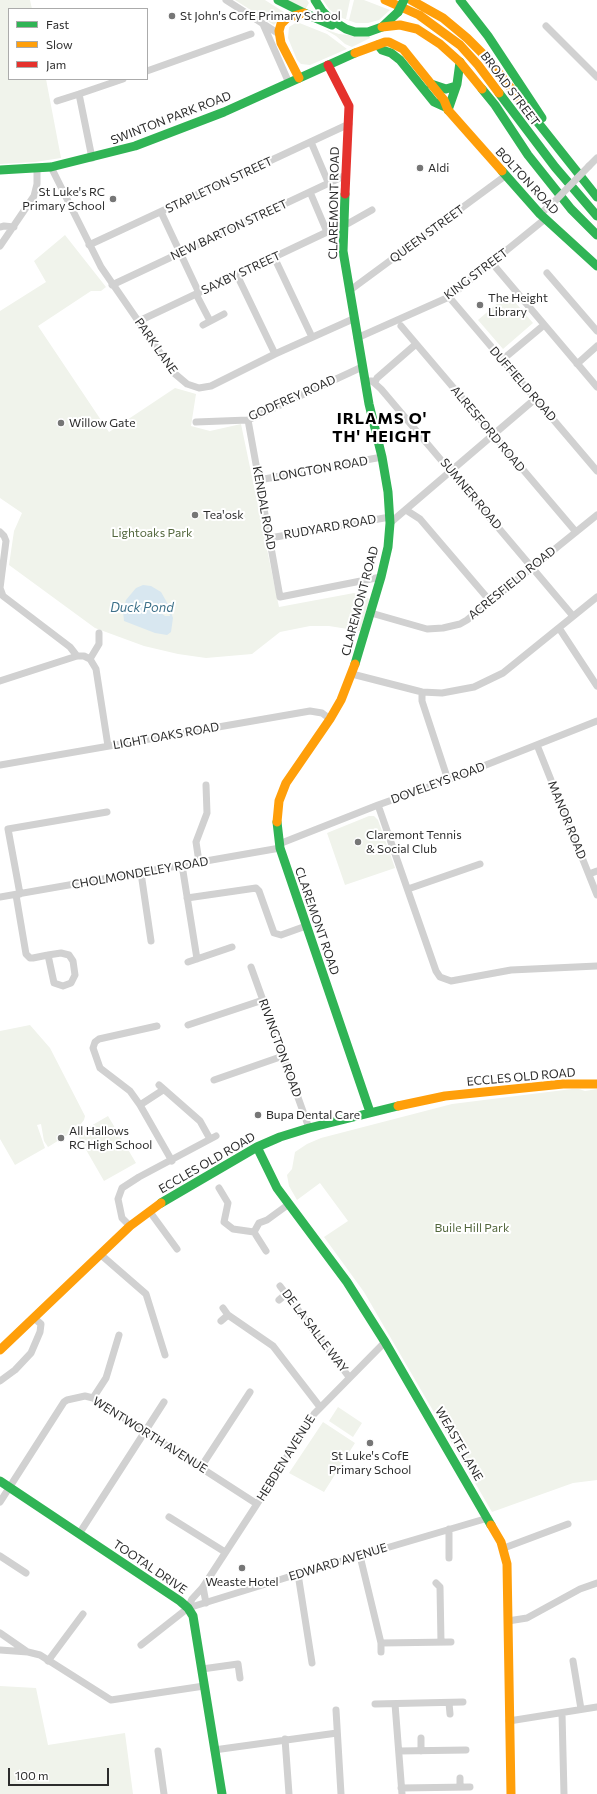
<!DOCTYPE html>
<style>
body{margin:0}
#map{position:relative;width:597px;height:1794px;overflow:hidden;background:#fff;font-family:Commissioner,sans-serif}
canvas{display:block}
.legend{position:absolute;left:8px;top:8px;width:140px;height:72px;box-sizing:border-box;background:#fff;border:1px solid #ababab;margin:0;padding:5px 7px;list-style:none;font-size:12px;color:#2c2c2c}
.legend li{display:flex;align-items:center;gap:8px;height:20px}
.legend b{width:20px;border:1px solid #ababab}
.scale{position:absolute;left:8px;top:1768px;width:101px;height:18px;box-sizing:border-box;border:2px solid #2c2c2c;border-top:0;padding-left:5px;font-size:12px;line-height:14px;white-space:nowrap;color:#2c2c2c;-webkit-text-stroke:3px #fff;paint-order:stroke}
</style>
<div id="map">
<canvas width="597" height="1794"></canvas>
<ul class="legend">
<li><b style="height:5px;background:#30b455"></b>Fast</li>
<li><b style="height:5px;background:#ff9f0a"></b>Slow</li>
<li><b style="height:5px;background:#e5322d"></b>Jam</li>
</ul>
<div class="scale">100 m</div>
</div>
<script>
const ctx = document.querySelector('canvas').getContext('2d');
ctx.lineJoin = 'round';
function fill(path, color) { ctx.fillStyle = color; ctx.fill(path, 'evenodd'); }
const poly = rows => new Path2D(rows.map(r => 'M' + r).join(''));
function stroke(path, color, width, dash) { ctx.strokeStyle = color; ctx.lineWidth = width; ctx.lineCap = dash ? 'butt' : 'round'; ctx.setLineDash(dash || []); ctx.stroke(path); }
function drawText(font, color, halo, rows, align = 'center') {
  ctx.font = font + ' Commissioner,sans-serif'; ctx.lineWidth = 4; ctx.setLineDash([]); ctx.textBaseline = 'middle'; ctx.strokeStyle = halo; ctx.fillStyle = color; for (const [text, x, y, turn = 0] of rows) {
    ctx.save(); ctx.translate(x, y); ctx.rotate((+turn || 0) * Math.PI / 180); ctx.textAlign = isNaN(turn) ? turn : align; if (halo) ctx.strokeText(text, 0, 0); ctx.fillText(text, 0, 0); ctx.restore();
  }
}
fill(poly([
 [0,0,30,0,32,9,9,9,9,79,46,79,61,158,35,162,0,164],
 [235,0,265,0,284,12,284,14,274,25],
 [282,0,307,0,309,3,305,10],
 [323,0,350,0,346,19,349,20,354,0,364,0,390,10,379,20,368,23,356,23,339,17,329,9],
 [297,22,327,34,347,49,310,65,301,64,297,60,288,38,289,27],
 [324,29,339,34,370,37,370,38,352,47,345,44,336,36],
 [65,235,106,287,101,291,91,291,38,326,109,432,175,388,196,394,191,426,210,431,241,424,279,607,354,593,370,599,360,631,329,626,310,626,280,632,252,654,206,658,178,654,144,646,95,628,9,565,14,531,22,513,0,498,0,311,46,282,34,261],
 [508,294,533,323,503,349,478,320],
 [369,816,374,816,378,820,395,868,345,885,327,833],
 [30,1025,50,1048,85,1116,84,1120,77,1129,48,1147,44,1141,41,1124,37,1125,45,1148,15,1165,0,1139,0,1031],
 [572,1089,579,1089,585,1091,597,1089,597,1480,573,1483,492,1512,364,1292,324,1237,348,1221,320,1183,297,1200,289,1186,287,1175,292,1169,295,1152,307,1144,321,1138,452,1104],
 [108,1116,136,1163,104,1181,77,1134],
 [338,1407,362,1423,353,1437,329,1421],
 [323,1422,355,1443,324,1492,289,1473],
 [0,1686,36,1688,48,1745,125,1733,133,1794,0,1794]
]), '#f0f3eb');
fill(poly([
 [143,585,151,586,161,592,169,606,173,618,171,632,167,635,155,633,124,621,123,611,126,600,136,588],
 [163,606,167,607,170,616,165,616,161,613,160,609]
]), '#d8e7f0');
stroke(poly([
 [226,0,279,34],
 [263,24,289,83],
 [546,26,597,77],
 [147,71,251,34],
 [57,101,79,94],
 [311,142,328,182],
 [92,158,79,94,123,79],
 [589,166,597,158],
 [51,167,101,267,174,373,187,384,199,388,211,386,275,354,353,319],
 [310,192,327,232],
 [161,212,199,293],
 [540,214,554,202],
 [0,227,4,226,14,227],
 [89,245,349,124],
 [0,246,34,196,37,184,37,169],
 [274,257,312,337],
 [492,263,597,387],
 [547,273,597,331],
 [237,275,275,354],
 [112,285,346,175],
 [349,291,505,176],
 [196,294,210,321],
 [449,297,597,471],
 [139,321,327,232,349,223,372,210],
 [203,325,224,314],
 [401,326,576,532],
 [357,338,449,297,545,219],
 [502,360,544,325],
 [577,364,597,346],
 [365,381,372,381,381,389,573,616],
 [375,382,377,378,416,344],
 [248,420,280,597,381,577],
 [196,422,248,420,362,367],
 [259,480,382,457],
 [406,510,420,519,490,601],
 [390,523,535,399],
 [0,532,4,536,6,541,0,588,3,596,70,647,77,656],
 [270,538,390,517],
 [371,613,427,629,443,628,460,624,467,620,597,515],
 [559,628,597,686],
 [99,633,99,644,90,659,96,669,108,746],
 [352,674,422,692,442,693,474,687,503,673,597,597],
 [0,681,77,656,84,656,90,659],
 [422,692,422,701,448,780],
 [537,745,597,895],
 [0,765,310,711,322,713,330,719],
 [378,805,436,971,440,977,451,981,511,970,597,966],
 [279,844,378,805,448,780,597,721],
 [199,862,196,842,207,813,206,785],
 [182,865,197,959],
 [141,873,151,941],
 [589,874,597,871],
 [408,889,480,864],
 [20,894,8,829,107,812],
 [16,895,26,954,30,958,33,958,48,955,61,953,69,955,73,961,75,975,71,983,63,986,54,983,48,955],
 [0,897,280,848],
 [187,898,256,888,259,891,274,933,281,935,306,926],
 [188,962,232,947],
 [251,967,309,1128],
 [188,1025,263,1000],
 [157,1026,99,1039,95,1042,93,1048,100,1068,130,1091,140,1105,172,1161],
 [214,1080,283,1056],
 [159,1085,200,1121,210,1139],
 [140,1105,163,1090],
 [219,1188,228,1203,224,1222,233,1229,254,1232],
 [150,1212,177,1249],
 [130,1226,122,1218,118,1199,122,1188,139,1177,216,1136],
 [266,1251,254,1232,259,1223,267,1220,289,1204],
 [100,1254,146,1294,165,1355],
 [280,1286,349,1377],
 [279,1300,286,1294],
 [223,1308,228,1315,273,1346,320,1407],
 [221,1321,228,1315],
 [0,1381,15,1370,31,1353,40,1332,41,1324,34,1318],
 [93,1398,106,1378,119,1335],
 [201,1467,250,1392],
 [0,1502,64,1402,67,1400,85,1396,93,1398,257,1504],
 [169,1517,225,1552],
 [449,1529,449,1558],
 [79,1534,164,1402],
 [504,1548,568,1524],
 [0,1556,26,1573],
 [360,1556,381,1643,451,1642],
 [298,1574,312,1663],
 [436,1583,440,1587,441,1642],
 [203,1587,206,1603],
 [188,1608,192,1599,203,1587,257,1504,314,1414,385,1342],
 [508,1621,527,1618,580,1589,597,1583],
 [0,1633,26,1651],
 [381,1643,381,1652],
 [141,1645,188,1608,298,1574,488,1518],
 [0,1650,28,1652,40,1655,111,1700,204,1686],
 [48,1661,83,1614],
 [573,1661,581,1709],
 [202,1669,238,1664,240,1678],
 [449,1703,450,1714],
 [375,1704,463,1702],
 [395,1704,402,1794],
 [336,1710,341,1794],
 [562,1713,564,1794],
 [509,1721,597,1707],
 [421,1738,421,1751],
 [285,1739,289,1794],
 [214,1750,337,1733],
 [158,1751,164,1794],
 [399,1751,466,1750],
 [460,1778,460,1787],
 [401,1788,470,1787]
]), '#d1d1d1', 7);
stroke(poly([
 [278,0,304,13],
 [315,0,322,11,330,19,346,29,355,32,368,32,382,27,398,12],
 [460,0,488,36,542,118],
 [304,13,332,25],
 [378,45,382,50,391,53,400,60,434,102,445,107],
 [431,84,446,89,456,86],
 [482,89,495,105,528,155,571,209,597,235],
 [499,93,555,167,597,216],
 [524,105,597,197],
 [448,110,457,84,460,62],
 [0,170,51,167,135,146,224,112,355,53],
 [502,171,540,214,597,266],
 [345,194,343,251,369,404,382,457,388,492,390,523,388,547,381,577,355,664],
 [277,822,280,848,370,1112],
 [257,1147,277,1188,347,1282,385,1342,491,1525],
 [161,1203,257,1147,280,1137,309,1128,398,1106],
 [0,1481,180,1601,188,1608,193,1616,222,1794]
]), '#30b455', 9);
stroke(poly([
 [385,0,419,15,460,45,478,65,499,93],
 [411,0,443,18,467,38,488,59,524,105],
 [382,27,400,25,417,29,440,44,460,62,482,89],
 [355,53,385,42,389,42,403,49,444,100,448,110,502,171],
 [299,78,281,43,279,31,281,24,287,18,304,13],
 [277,822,279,801,286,783,330,719,341,700,355,664],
 [398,1106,445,1096,563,1084,597,1084],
 [0,1350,130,1226,161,1203],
 [491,1525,501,1542,507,1564,511,1794]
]), '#ff9f0a', 9);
stroke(poly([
 [328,65,349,106,345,194]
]), '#e5322d', 9);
stroke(poly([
 [554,202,589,166]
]), '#d1d1d1', 7);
stroke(poly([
 [398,12,404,0]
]), '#30b455', 9);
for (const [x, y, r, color] of [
 [172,16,4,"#767676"],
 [420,168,4,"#767676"],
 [113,199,4,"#767676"],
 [480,305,4,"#767676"],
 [61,423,4,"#767676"],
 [195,515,4,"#767676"],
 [358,842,4,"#767676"],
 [258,1115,4,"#767676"],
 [61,1138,4,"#767676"],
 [370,1443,4,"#767676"],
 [242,1568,4,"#767676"]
]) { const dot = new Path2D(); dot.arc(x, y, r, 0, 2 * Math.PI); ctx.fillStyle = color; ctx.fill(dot); stroke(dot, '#fff', 1.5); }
drawText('12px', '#2c2c2c', '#fff', [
 ["St John's CofE Primary School",180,16],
 ["Aldi",428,168],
 ["St Luke's RC",105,192,"right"],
 ["Primary School",105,206,"right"],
 ["The Height",488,298],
 ["Library",488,312],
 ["Willow Gate",69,423],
 ["Tea'osk",203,515],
 ["Claremont Tennis",366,835],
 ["& Social Club",366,849],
 ["Bupa Dental Care",266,1115],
 ["All Hallows",69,1131],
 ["RC High School",69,1145],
 ["St Luke's CofE",370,1456,"center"],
 ["Primary School",370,1470,"center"],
 ["Weaste Hotel",242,1582,"center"]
], 'left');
drawText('12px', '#2c2c2c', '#fff', [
 ["BROAD STREET",510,89,53],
 ["SWINTON PARK ROAD",171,118,-21],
 ["BOLTON ROAD",527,181,47],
 ["STAPLETON STREET",219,185,-25],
 ["CLAREMONT ROAD",334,203,-89],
 ["NEW BARTON STREET",229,230,-25],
 ["QUEEN STREET",427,234,-36],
 ["SAXBY STREET",241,273,-25],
 ["KING STREET",476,274,-37],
 ["PARK LANE",156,346,55],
 ["DUFFIELD ROAD",523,384,49],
 ["GODFREY ROAD",292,398,-24],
 ["ALRESFORD ROAD",488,429,50],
 ["LONGTON ROAD",320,469,-10],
 ["SUMNER ROAD",471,494,50],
 ["KENDAL ROAD",264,508,80],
 ["RUDYARD ROAD",330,527,-10],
 ["ACRESFIELD ROAD",512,583,-39],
 ["CLAREMONT ROAD",360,601,-75],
 ["LIGHT OAKS ROAD",166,736,-10],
 ["DOVELEYS ROAD",438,783,-20],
 ["MANOR ROAD",567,820,68],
 ["CHOLMONDELEY ROAD",140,873,-10],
 ["CLAREMONT ROAD",317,921,71],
 ["RIVINGTON ROAD",280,1048,70],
 ["ECCLES OLD ROAD",521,1077,-5],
 ["ECCLES OLD ROAD",207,1163,-30],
 ["DE LA SALLE WAY",315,1331,53],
 ["WENTWORTH AVENUE",150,1435,32],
 ["WEASTE LANE",459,1444,60],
 ["HEBDEN AVENUE",286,1458,-58],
 ["EDWARD AVENUE",338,1562,-17],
 ["TOOTAL DRIVE",150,1567,34]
]);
drawText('12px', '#52663c', '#fff', [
 ["Lightoaks Park",152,533],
 ["Buile Hill Park",472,1228]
]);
drawText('italic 13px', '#3e718a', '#fff', [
 ["Duck Pond",142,608]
]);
ctx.letterSpacing = '1px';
drawText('bold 16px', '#000', '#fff', [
 ["IRLAMS O'",382,419],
 ["TH' HEIGHT",382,437]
]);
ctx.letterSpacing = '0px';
</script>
